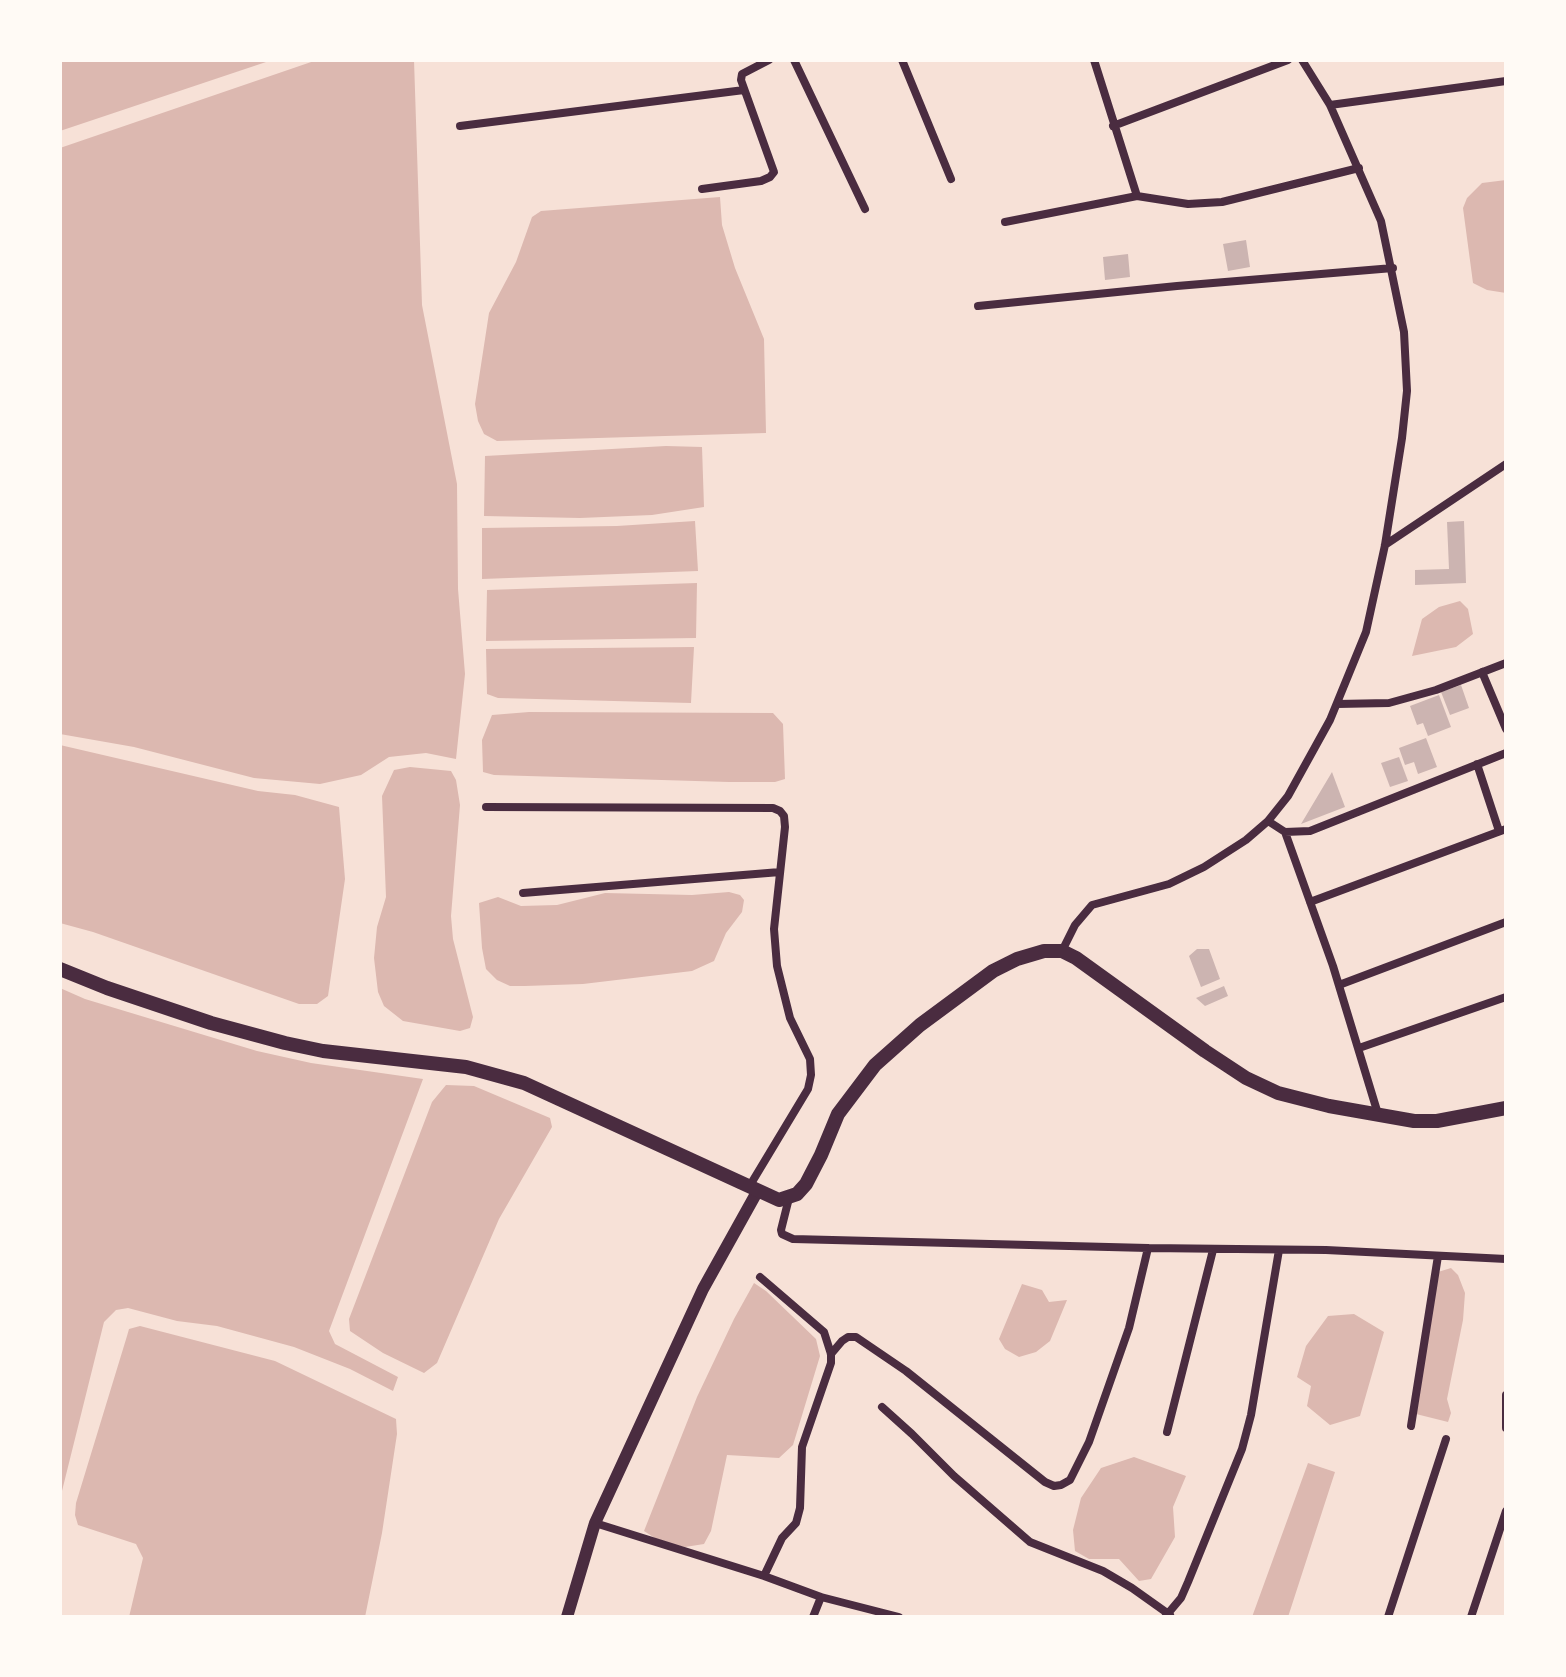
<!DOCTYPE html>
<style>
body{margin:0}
#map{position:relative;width:1566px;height:1677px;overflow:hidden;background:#f7e1d7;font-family:Manrope,sans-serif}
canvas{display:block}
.frame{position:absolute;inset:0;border:62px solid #fffaf5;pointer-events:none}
</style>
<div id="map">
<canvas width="1566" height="1677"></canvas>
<div class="frame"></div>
</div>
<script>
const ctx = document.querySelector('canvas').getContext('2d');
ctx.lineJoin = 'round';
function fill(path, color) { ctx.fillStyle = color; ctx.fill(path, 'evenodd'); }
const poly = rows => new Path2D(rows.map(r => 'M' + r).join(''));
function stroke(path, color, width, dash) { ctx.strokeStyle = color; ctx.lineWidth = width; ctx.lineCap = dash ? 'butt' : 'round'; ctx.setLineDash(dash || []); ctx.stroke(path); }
fill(poly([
 [60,60,272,60,60,131],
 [317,60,414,60,422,305,457,484,458,589,465,674,456,759,426,753,389,757,361,775,320,784,254,778,134,747,60,734,60,148],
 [1506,180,1506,293,1487,290,1473,283,1463,208,1467,198,1482,183],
 [720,197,722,225,735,268,764,339,766,433,497,441,484,434,478,421,475,404,489,313,516,262,532,217,541,211],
 [666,446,702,447,704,507,652,515,580,518,484,516,485,456],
 [695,521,698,571,482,579,482,528,617,526],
 [697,583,696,638,486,641,487,590],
 [1460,601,1468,609,1473,634,1456,647,1412,656,1422,619,1439,607],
 [694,647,691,703,498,698,487,694,486,649],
 [529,712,773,713,783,724,785,779,775,782,729,782,494,775,483,772,482,740,492,715],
 [60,745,258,791,295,795,339,807,345,879,328,996,317,1004,299,1004,93,932,60,923],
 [410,767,451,771,456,780,460,805,451,916,453,939,473,1017,470,1028,460,1031,403,1021,384,1006,378,992,374,958,377,927,386,897,382,796,394,770],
 [729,892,740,895,744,900,742,912,726,933,714,961,692,971,583,984,525,986,510,986,497,980,486,969,482,948,479,903,498,897,521,906,557,905,605,893,692,895],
 [60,988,85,999,257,1051,311,1063,423,1079,329,1331,335,1344,398,1377,393,1391,350,1369,294,1347,217,1326,177,1321,128,1308,116,1310,104,1322,60,1499],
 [446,1085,474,1086,550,1118,552,1127,499,1219,437,1363,424,1373,383,1353,350,1331,349,1319,432,1102],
 [1451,1268,1458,1275,1465,1293,1463,1320,1447,1399,1451,1413,1448,1422,1416,1414,1438,1272],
 [754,1283,766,1291,816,1339,820,1356,793,1445,779,1458,727,1455,711,1531,704,1544,685,1547,661,1542,644,1531,697,1397,734,1319],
 [1022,1284,1042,1290,1049,1302,1067,1300,1050,1341,1036,1352,1019,1357,1005,1349,999,1339],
 [1354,1314,1384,1332,1360,1416,1330,1425,1307,1406,1311,1386,1297,1377,1306,1346,1328,1316],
 [140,1326,275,1361,396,1419,397,1434,382,1533,365,1617,129,1617,143,1558,136,1544,78,1525,75,1515,76,1503,127,1336,129,1329],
 [1134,1457,1186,1476,1173,1507,1175,1537,1151,1579,1139,1581,1119,1559,1089,1559,1075,1551,1073,1530,1081,1498,1101,1468],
 [1308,1463,1335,1472,1288,1617,1252,1617]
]), '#dcb8b0');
fill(poly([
 [1246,240,1250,267,1228,271,1223,244],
 [1128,254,1130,277,1105,280,1103,257],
 [1464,521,1466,583,1415,585,1415,570,1449,569,1447,522],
 [1461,685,1469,708,1450,715,1441,692],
 [1439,695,1451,727,1428,736,1423,723,1417,725,1410,706],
 [1426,738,1437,767,1418,774,1414,762,1405,765,1399,748],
 [1399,757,1408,781,1390,787,1381,763],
 [1332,772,1345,807,1301,824],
 [1197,949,1209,949,1220,979,1201,987,1189,956],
 [1224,986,1228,996,1205,1006,1196,998]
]), '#ccb4b1');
stroke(poly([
 [794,60,865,209],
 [902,60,951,179],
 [1094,60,1137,196],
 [1330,105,1506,81],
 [460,126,744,90],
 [1113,126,1288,60],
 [702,189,761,181,770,177,774,172,741,80,742,74,769,60],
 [1005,222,1137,196,1188,204,1222,202,1359,168],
 [978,306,1177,286,1393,268],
 [1385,545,1506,464],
 [1482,672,1506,729],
 [1337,704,1389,703,1436,690,1506,663],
 [1477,764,1499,831],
 [486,807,773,808,780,811,784,816,785,827,774,929,777,966,790,1018,810,1059,811,1075,808,1089,749,1187],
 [1268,821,1285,832,1310,831,1506,753],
 [1285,832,1333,966,1378,1114],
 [523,893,780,872],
 [1310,902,1506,829],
 [1062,951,1075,925,1092,905,1169,884,1204,867,1246,840,1268,821,1288,796,1330,720,1366,632,1385,545,1402,438,1407,391,1404,332,1381,221,1330,105,1302,60],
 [1339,985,1506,922],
 [1359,1048,1506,997],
 [789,1198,781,1230,782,1234,793,1239,1148,1248,1326,1250,1506,1259],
 [760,1277,824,1332,831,1354,831,1363,802,1447,800,1508,796,1523,782,1538,764,1576],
 [831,1354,842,1341,848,1337,856,1337,906,1371,1045,1482,1054,1486,1061,1485,1070,1480,1089,1442,1129,1328,1148,1248],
 [1506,1395,1506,1428],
 [882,1407,912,1434,954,1476,1030,1542,1103,1571,1132,1588,1170,1615],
 [1411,1426,1438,1256],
 [1167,1432,1213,1250],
 [595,1523,764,1576,821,1597,899,1617],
 [813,1617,821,1597],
 [1165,1617,1181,1598,1188,1582,1242,1449,1251,1415,1279,1250],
 [1388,1617,1446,1439],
 [1471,1617,1506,1511]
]), '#4a2c40', 8);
stroke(poly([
 [567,1617,595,1523,703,1289,757,1192]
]), '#4a2c40', 12);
stroke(poly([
 [60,969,107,988,211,1023,285,1043,323,1051,466,1067,524,1083,779,1200,797,1194,806,1184,821,1155,838,1114,875,1065,920,1025,993,971,1017,959,1044,951,1062,951,1076,958,1205,1051,1246,1078,1278,1093,1329,1106,1414,1121,1437,1121,1506,1108]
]), '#4a2c40', 14);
</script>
